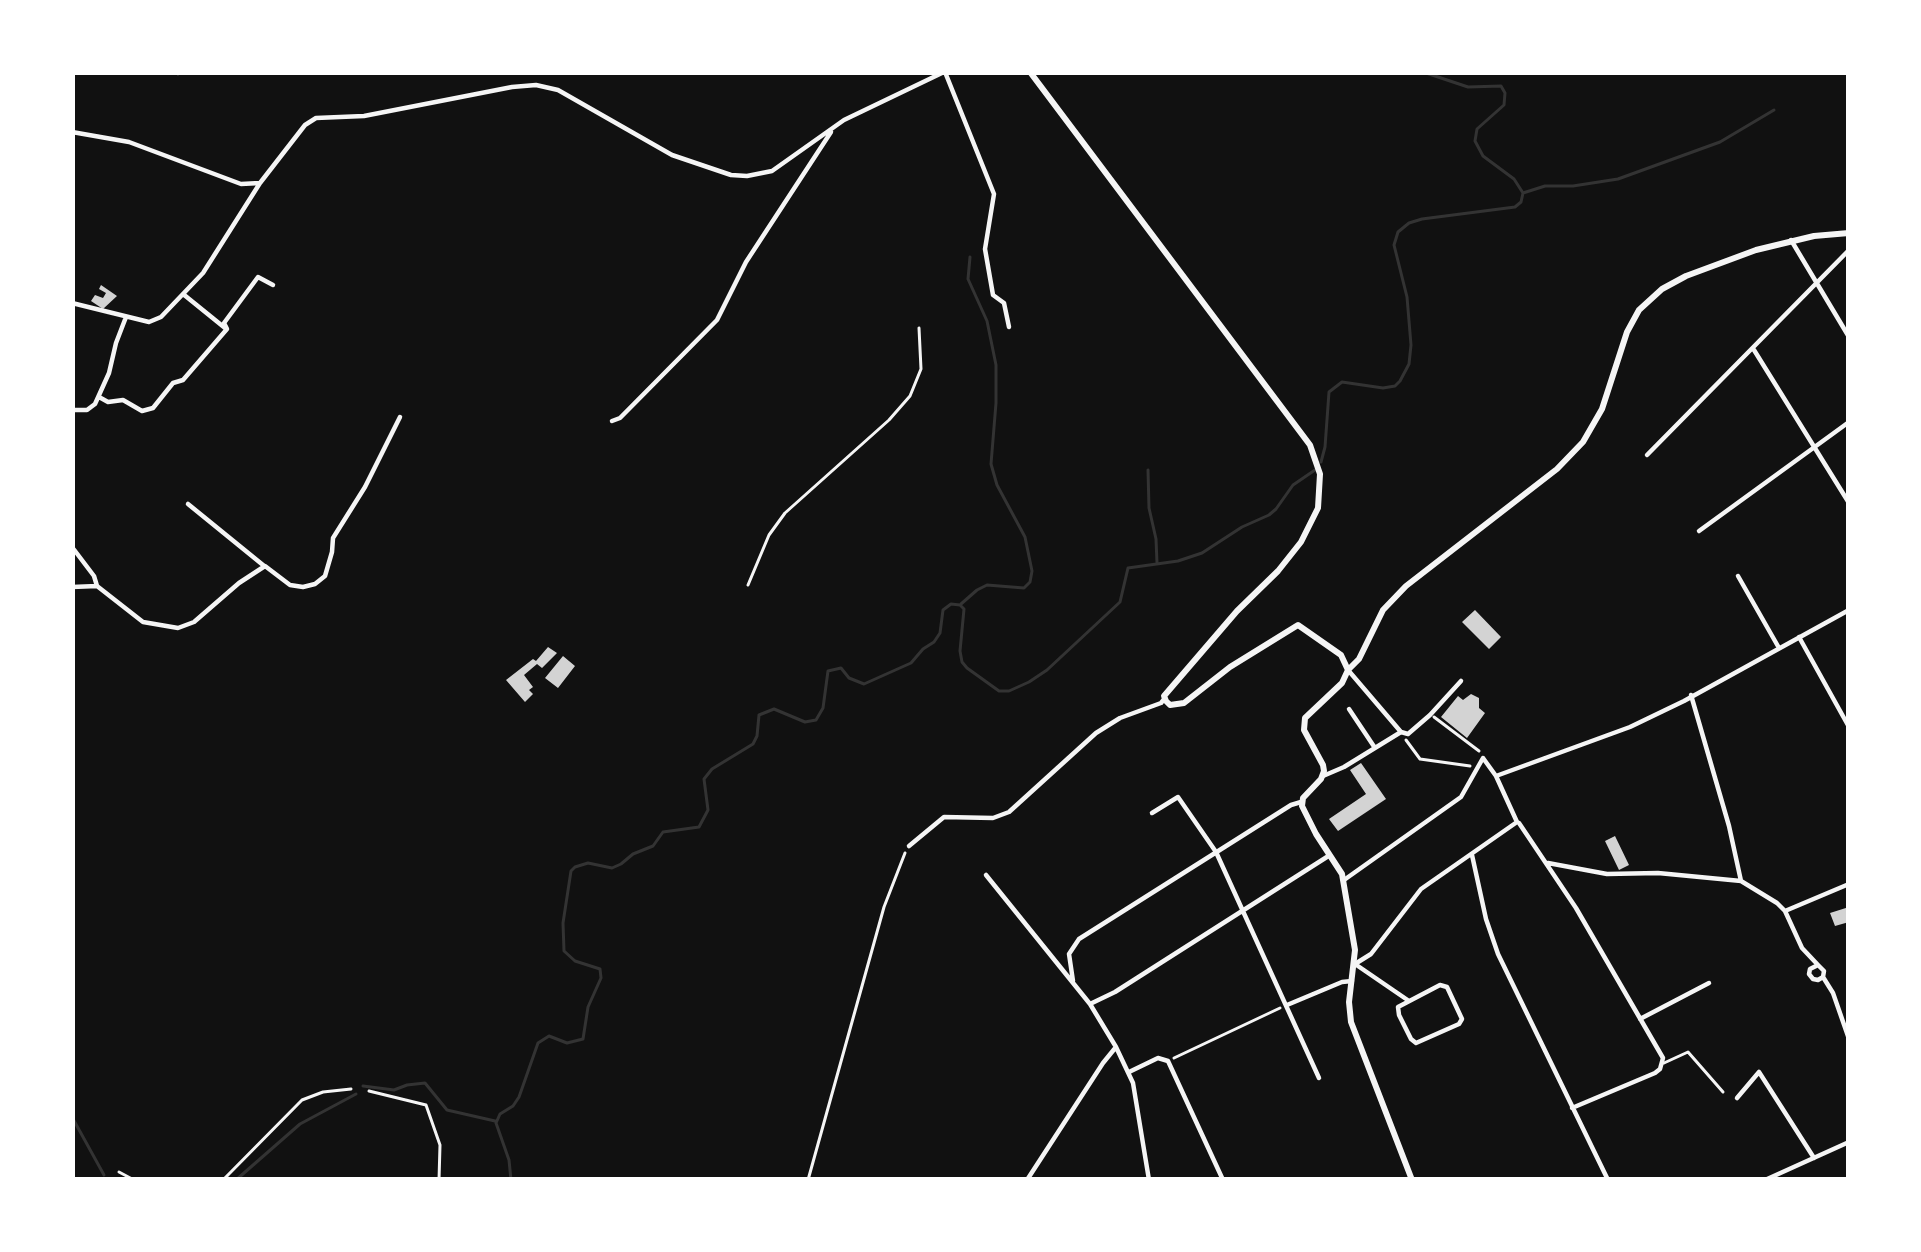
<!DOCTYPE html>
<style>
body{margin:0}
#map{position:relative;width:1921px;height:1252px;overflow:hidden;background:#111;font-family:Overpass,sans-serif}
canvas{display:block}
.frame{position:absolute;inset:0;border:75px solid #fff;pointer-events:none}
</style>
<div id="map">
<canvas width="1921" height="1252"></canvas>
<div class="frame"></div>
</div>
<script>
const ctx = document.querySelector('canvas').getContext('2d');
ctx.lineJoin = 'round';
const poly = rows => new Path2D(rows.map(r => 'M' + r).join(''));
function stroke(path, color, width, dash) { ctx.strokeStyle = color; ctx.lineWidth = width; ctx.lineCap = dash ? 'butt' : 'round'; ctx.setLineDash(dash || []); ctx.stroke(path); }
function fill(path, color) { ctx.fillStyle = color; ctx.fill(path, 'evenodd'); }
stroke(poly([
 [1523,193,1545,186,1573,186,1618,179,1720,142,1774,110],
 [1321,462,1325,447,1329,392,1342,382,1383,388,1395,386,1400,381,1409,364,1411,345,1407,297,1394,245,1398,232,1409,223,1422,219,1515,207,1521,202,1523,193,1514,179,1483,156,1475,141,1477,129,1504,105,1505,93,1501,86,1468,87,1423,72],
 [1148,470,1149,508,1156,539,1157,563],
 [961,604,977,590,987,585,1024,588,1030,582,1032,571,1025,537,997,485,991,464,996,403,996,365,987,321,968,279,970,257],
 [363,1086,394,1090,407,1085,425,1083,447,1110,495,1121],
 [72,1117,104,1175],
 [236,1180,300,1124,356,1094],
 [511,1180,509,1160,496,1123,500,1114,513,1106,519,1097,538,1043,549,1036,567,1043,583,1039,588,1007,601,978,600,969,575,961,564,951,563,923,571,871,575,867,588,863,612,868,621,864,633,854,653,846,663,832,699,827,708,810,704,779,712,769,753,744,757,736,759,715,774,709,805,722,816,720,823,708,828,671,841,668,849,678,864,684,911,663,923,649,934,642,940,633,943,610,951,604,960,605,964,609,960,651,962,662,967,668,999,691,1009,691,1029,682,1047,670,1120,602,1128,568,1178,561,1202,553,1242,527,1269,515,1276,509,1293,485,1315,470]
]), '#333', 3);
fill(poly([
 [101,285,117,296,103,309,91,301,95,295,103,298,106,293,99,289],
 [1475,610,1501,637,1489,649,1462,622],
 [548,647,557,653,542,668,537,664,524,675,533,687,529,690,533,694,525,702,506,680,533,659,536,661],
 [563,656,575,666,558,688,545,678],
 [1471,694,1479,698,1479,708,1485,713,1467,738,1441,717,1458,696,1463,700],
 [1361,763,1386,799,1338,831,1329,819,1366,794,1350,770],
 [1615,836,1629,865,1619,870,1605,841],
 [1849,907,1849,922,1835,926,1830,913]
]), '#d3d3d3');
stroke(poly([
 [748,585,769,535,785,513,889,420,910,396,921,369,919,328],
 [1434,717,1479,751],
 [1406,740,1420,759,1470,766],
 [1174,1058,1280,1008],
 [369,1091,426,1105,440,1145,439,1180],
 [119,1172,134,1180],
 [223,1180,302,1100,323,1092,351,1089],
 [808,1180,884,907,905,853]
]), '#f5f5f5', 3);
stroke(poly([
 [1664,1063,1688,1052,1723,1092]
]), '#f5f5f5', 3);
stroke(poly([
 [945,72,994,194,985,249,993,295,1004,303,1009,327],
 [178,73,178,72],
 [72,132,129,142,241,184,260,183],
 [1791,240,1849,337],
 [183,294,225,328],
 [72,303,149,322,161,317,203,273,260,183,305,125,316,118,364,116,512,87,536,85,558,90,672,155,731,175,747,176,772,171,844,120,944,72],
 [1754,350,1849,503],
 [99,397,108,402,123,400,142,411,153,408,173,383,183,380,227,329,224,323,258,277,273,285],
 [72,410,87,410,95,404,109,373,116,343,126,317],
 [612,421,620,418,717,320,746,262,831,132],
 [1647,455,1849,250],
 [188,504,263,565],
 [1699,531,1849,422],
 [72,547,94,576,97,586],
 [1738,576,1779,648],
 [72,587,97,586,143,622,178,628,194,622,239,583,265,566,290,585,303,587,315,584,325,576,332,552,333,538,365,487,400,417],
 [1799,637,1849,727],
 [1348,670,1401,732],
 [1691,695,1729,826,1741,881],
 [1349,709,1375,748],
 [1323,776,1344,767,1401,732,1408,734,1430,715,1461,681],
 [1496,776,1630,727,1684,701,1849,610],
 [1152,813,1178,797,1216,852,1319,1078],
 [1519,823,1576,908,1663,1058,1660,1069,1655,1073,1572,1108],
 [909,846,944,817,993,818,1009,812,1096,733,1120,718,1161,703,1165,698],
 [1472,855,1486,919,1498,954,1608,1180],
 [1548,863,1607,874,1658,873,1741,881,1777,903,1785,911,1802,948,1818,965],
 [986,875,1090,1004,1116,1047,1133,1083,1149,1180],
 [1344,880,1461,797,1483,758,1496,776,1517,822,1421,889,1371,954,1355,964,1409,1001],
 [1785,911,1849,884],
 [1823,977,1818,980,1813,979,1809,974,1810,969,1818,965,1824,971,1823,977,1833,993,1849,1039],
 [1073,981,1069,954,1079,939,1291,805,1301,802],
 [1440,985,1447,987,1462,1019,1459,1024,1416,1043,1411,1039,1399,1015,1398,1007,1440,985],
 [1090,1004,1115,992,1330,855],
 [1287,1005,1342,982,1352,981],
 [1640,1019,1709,983],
 [1129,1072,1158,1058,1168,1061,1223,1180],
 [1737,1098,1759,1072,1814,1158],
 [1027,1180,1103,1063,1116,1047],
 [1765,1180,1849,1142]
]), '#f5f5f5', 4.5);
stroke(poly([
 [1030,72,1310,445,1320,474,1318,508,1301,542,1278,571,1237,611,1164,696,1166,701,1170,705,1184,703,1230,667,1298,625,1341,655,1348,670],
 [1412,1180,1351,1022,1349,1002,1355,950,1342,874,1316,834,1302,806,1303,798,1321,779,1324,771,1323,765,1304,730,1305,718,1342,683,1348,670,1359,659,1383,610,1406,586,1557,469,1583,442,1602,409,1627,332,1639,310,1662,289,1686,276,1756,250,1814,236,1849,233]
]), '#f5f5f5', 6);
</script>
